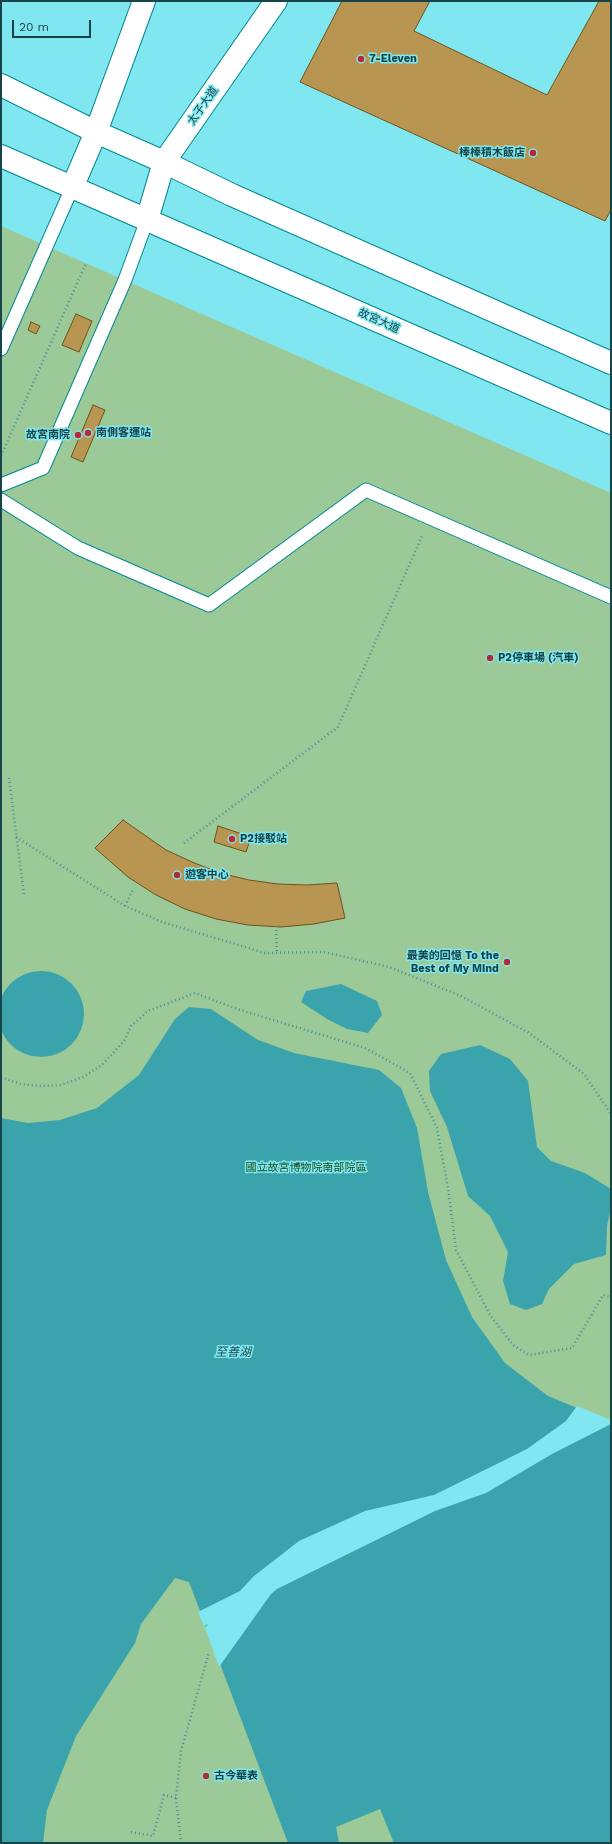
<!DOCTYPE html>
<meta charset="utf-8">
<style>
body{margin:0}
#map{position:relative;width:612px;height:1844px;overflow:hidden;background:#80e7f0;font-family:"Work Sans",sans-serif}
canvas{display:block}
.frame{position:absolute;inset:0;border:2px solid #174448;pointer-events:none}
.scale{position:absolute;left:12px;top:20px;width:79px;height:18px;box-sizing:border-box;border:2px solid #174448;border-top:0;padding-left:5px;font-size:12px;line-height:14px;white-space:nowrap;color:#174448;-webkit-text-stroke:3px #80e7f0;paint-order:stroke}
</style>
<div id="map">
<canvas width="612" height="1844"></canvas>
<div class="frame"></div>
<div class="scale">20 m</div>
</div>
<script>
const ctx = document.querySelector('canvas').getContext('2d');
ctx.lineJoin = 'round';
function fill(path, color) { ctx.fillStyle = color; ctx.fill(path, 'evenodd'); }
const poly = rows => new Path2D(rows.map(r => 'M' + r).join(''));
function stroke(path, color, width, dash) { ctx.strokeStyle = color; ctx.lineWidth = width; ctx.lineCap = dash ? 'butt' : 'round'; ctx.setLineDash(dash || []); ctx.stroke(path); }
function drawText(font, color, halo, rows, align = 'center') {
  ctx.font = font + ' "Work Sans","Noto Sans TC",sans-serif'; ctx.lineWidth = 3; ctx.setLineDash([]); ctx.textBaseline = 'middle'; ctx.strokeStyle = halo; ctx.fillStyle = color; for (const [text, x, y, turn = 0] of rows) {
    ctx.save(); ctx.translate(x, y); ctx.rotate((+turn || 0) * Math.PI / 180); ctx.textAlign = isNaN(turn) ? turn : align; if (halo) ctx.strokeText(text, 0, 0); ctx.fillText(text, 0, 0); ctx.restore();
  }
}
fill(poly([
 [1,226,611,493,611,1843,1,1843]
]), '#9bc998');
fill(poly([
 '-2 1014a43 43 0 1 1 86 0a43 43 0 1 1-86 0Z',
 [341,984,377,1001,382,1015,368,1033,347,1029,327,1019,301,1002,306,991],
 [189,1007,211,1009,258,1040,294,1053,379,1070,401,1088,417,1128,428,1192,446,1260,472,1317,505,1363,548,1396,611,1422,611,1843,394,1843,380,1809,336,1827,339,1843,288,1843,189,1582,175,1578,141,1624,135,1643,76,1736,47,1810,43,1843,1,1843,1,1118,28,1123,60,1120,97,1108,139,1075,175,1019],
 [480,1045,510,1059,528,1081,537,1147,551,1161,585,1173,611,1189,611,1208,607,1226,606,1255,574,1264,549,1289,542,1304,526,1310,510,1304,503,1281,508,1252,490,1216,468,1196,447,1127,430,1091,429,1071,441,1054]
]), '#3ba3ac');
fill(poly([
 [577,1406,611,1420,611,1424,552,1454,486,1493,435,1511,277,1589,271,1594,219,1667,205,1628,208,1624,204,1626,198,1612,240,1591,254,1576,299,1541,365,1511,434,1495,527,1449,566,1421]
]), '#80e7f0');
const building = poly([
 [342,1,430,1,414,31,547,95,599,1,611,1,611,210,605,221,300,82,342,1],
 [76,314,92,321,79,352,62,345,76,314],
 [31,322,40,326,36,334,28,330,31,322],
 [93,405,105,410,83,462,71,457,93,405],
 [123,820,166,850,192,862,220,873,249,880,278,884,307,885,337,883,345,918,314,924,281,927,248,925,216,919,185,909,156,895,128,877,95,848,123,820],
 [218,826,251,837,246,852,214,842,218,826]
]);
fill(building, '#b89550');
stroke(building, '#6d541e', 1);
const lane = poly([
 [1,349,72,188],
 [1,485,43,468,125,280,147,220],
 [1,500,78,548,209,605,366,490,611,597]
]);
const secondary = poly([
 [1,85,96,132,164,162,232,195,611,363],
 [1,156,611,423],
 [72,188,96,132,144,1],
 [147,220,164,162,276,1]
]);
stroke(lane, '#018891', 15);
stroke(secondary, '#018891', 24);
stroke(poly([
 [1,456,86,263],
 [9,778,24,895],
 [16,837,125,906,162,922,265,953,324,952,389,967,461,996,529,1033,584,1074,611,1114],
 [184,843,338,727,422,536],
 [125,906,134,888],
 [276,926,277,953],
 [1,1077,21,1084,41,1086,60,1085,83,1077,102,1065,124,1041,131,1026,148,1011,195,993,237,1009,365,1048,410,1073,437,1128,448,1188,456,1250,490,1315,513,1345,529,1355,572,1348,603,1295,611,1297],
 [131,1832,153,1836,164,1795,176,1798],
 [181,1843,176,1798,181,1751,209,1652]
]), '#489097', 2.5, [1, 3]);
stroke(lane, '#fff', 13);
stroke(secondary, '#fff', 22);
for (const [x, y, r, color] of [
 [361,59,4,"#b92932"],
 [533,153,4,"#b92932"],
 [88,433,4,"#b92932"],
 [78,435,4,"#b92932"],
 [490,658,4,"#b92932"],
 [232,839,4,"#b92932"],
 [177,875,4,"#b92932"],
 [507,962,4,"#b92932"],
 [206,1776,4,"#b92932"]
]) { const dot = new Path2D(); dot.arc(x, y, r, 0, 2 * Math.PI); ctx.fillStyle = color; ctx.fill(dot); stroke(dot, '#80e7f0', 1.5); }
drawText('bold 11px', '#174448', '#80e7f0', [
 ["7-Eleven",369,59],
 ["棒棒積木飯店",525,153,"right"],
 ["南側客運站",96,433],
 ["故宮南院",70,435,"right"],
 ["P2停車場 (汽車)",498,658],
 ["P2接駁站",240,839],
 ["遊客中心",185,875],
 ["最美的回憶 To the",499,956,"right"],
 ["Best of My Mind",499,969,"right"],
 ["古今華表",214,1776]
], 'left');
drawText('11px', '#174448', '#80e7f0', [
 ["太子大道",203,106,-55],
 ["故宮大道",379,321,24]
]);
drawText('11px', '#144914', '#80e7f0', [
 ["國立故宮博物院南部院區",306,1168]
]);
drawText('italic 12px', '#1d4b4f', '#80e7f0', [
 ["至善湖",233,1352]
]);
</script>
